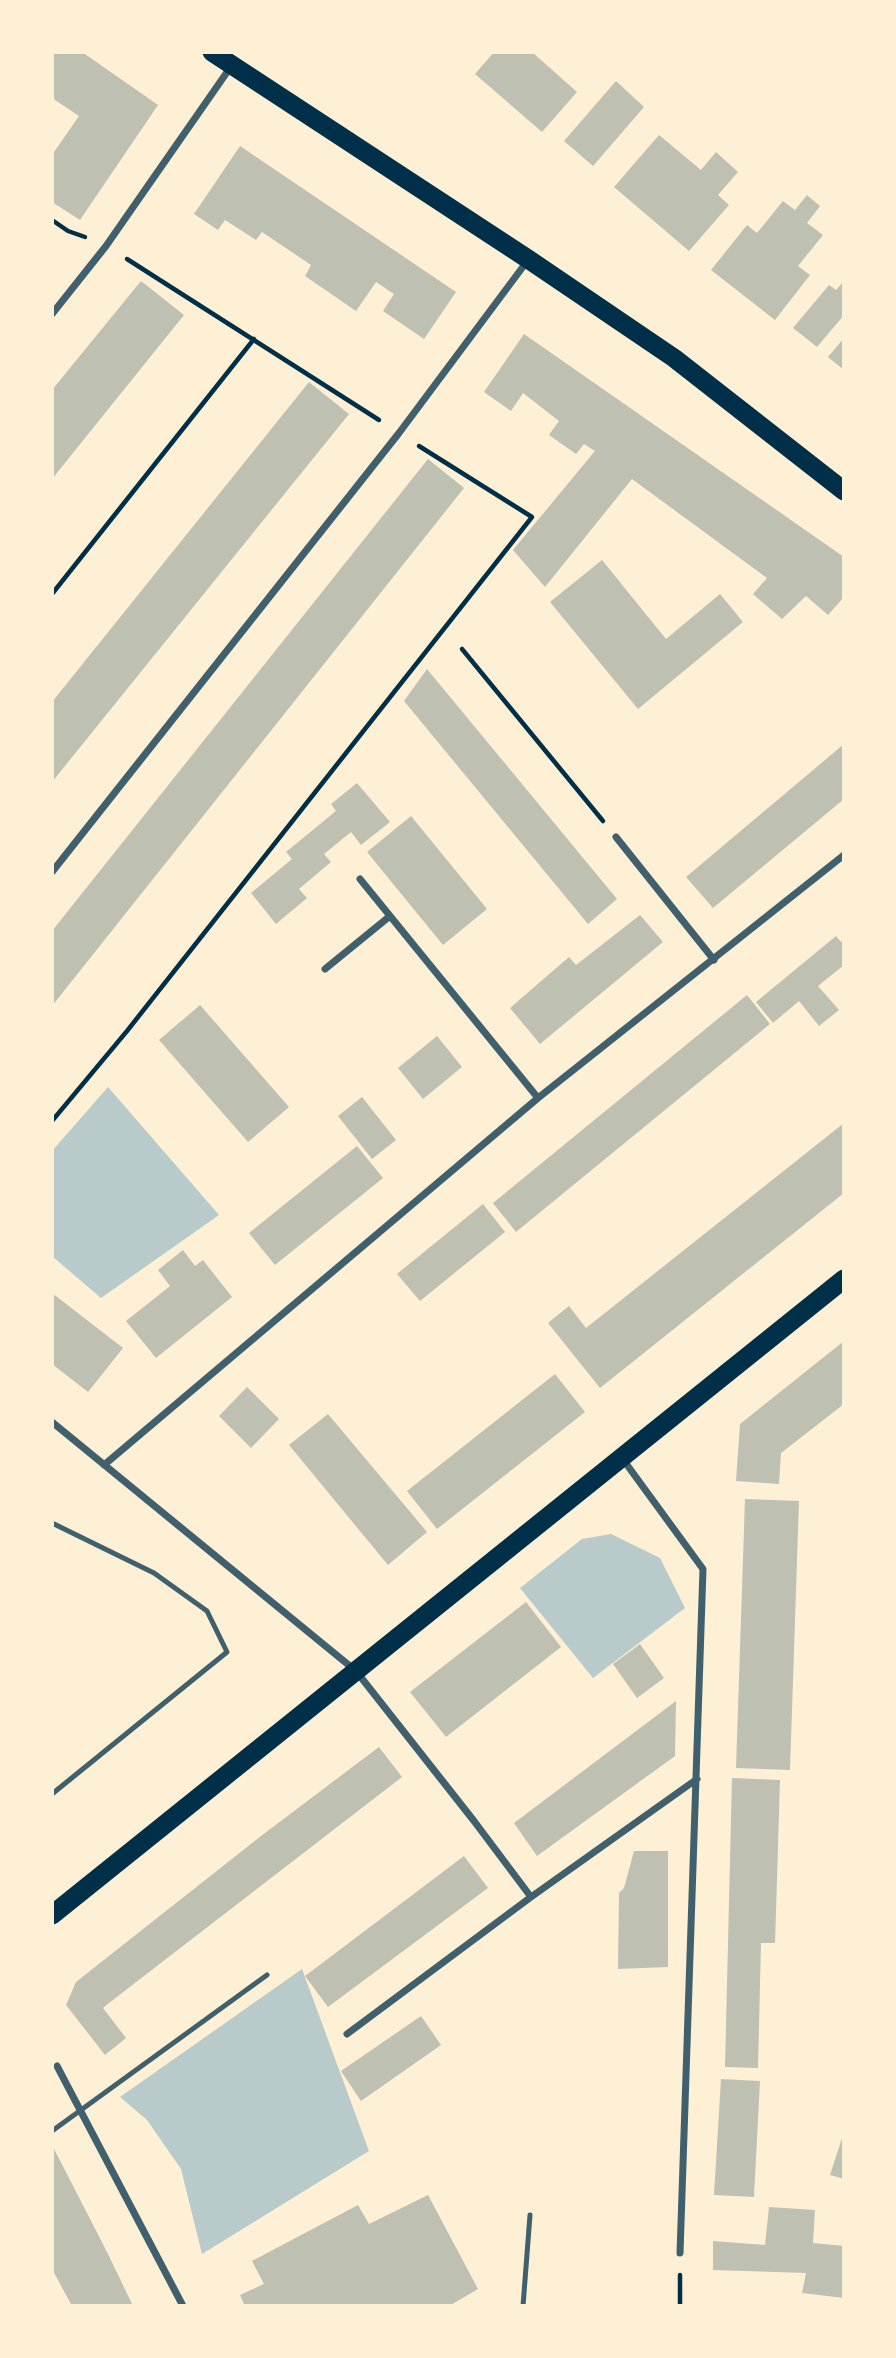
<!DOCTYPE html>
<style>
body{margin:0}
#map{position:relative;width:896px;height:2358px;overflow:hidden;background:#fdf0d5;font-family:"Varela Round",sans-serif}
canvas{display:block}
.frame{position:absolute;inset:0;border:54px solid #fdf0d5;pointer-events:none}
</style>
<div id="map">
<canvas width="896" height="2358"></canvas>
<div class="frame"></div>
</div>
<script>
const ctx = document.querySelector('canvas').getContext('2d');
ctx.lineJoin = 'round';
function fill(path, color) { ctx.fillStyle = color; ctx.fill(path, 'evenodd'); }
const poly = rows => new Path2D(rows.map(r => 'M' + r).join(''));
function stroke(path, color, width, dash) { ctx.strokeStyle = color; ctx.lineWidth = width; ctx.lineCap = dash ? 'butt' : 'round'; ctx.setLineDash(dash || []); ctx.stroke(path); }
fill(poly([
 [108,1087,219,1215,101,1298,53,1257,52,1151],
 [611,1534,660,1558,685,1608,593,1678,520,1588,582,1539],
 [302,1969,369,2151,202,2254,181,2169,147,2120,120,2097]
]), '#b9caca');
fill(poly([
 [52,52,82,52,158,105,80,220,52,202,52,155,79,116,52,98],
 [494,52,532,52,577,92,542,132,475,74],
 [616,81,644,107,593,166,564,141],
 [659,135,701,170,716,152,738,172,718,195,729,205,689,251,614,187],
 [240,146,456,292,424,339,383,311,394,294,376,282,356,311,305,276,311,265,262,232,256,240,225,220,218,230,194,214],
 [807,195,820,206,807,223,823,235,798,266,810,275,775,320,711,270,747,225,757,233,783,201,795,210],
 [141,281,184,315,52,479,52,390],
 [844,281,844,315,817,347,793,328,829,285,836,290],
 [524,334,844,557,844,597,828,615,806,596,782,619,753,594,767,578,632,479,545,587,513,550,595,451,584,444,576,454,549,435,559,421,523,393,511,411,484,392],
 [844,338,844,370,828,357],
 [309,382,349,414,52,782,52,702],
 [428,459,464,488,52,1006,52,931],
 [602,560,666,639,720,594,743,622,638,709,550,602],
 [427,669,617,899,588,924,404,701],
 [844,744,844,799,713,908,686,877],
 [357,783,390,822,361,845,351,832,324,854,331,862,299,889,307,898,276,924,251,893,292,859,286,852,336,811,331,804],
 [411,816,487,909,443,945,367,852],
 [640,915,663,942,540,1044,510,1008,569,957,576,965],
 [836,936,841,942,844,940,844,965,818,986,839,1010,819,1026,799,1001,773,1023,756,1002],
 [747,995,770,1024,516,1232,493,1203],
 [200,1005,289,1107,248,1142,159,1040],
 [437,1036,462,1067,423,1099,398,1068],
 [362,1097,396,1140,372,1159,338,1116],
 [844,1123,844,1193,600,1388,548,1323,569,1306,586,1328],
 [357,1146,383,1178,275,1265,249,1233],
 [483,1204,505,1232,420,1301,397,1274],
 [183,1250,195,1266,203,1260,232,1297,156,1358,126,1321,170,1286,158,1270],
 [52,1293,123,1348,88,1392,52,1364],
 [844,1341,844,1404,781,1453,779,1484,736,1481,740,1424],
 [555,1374,585,1412,437,1529,407,1491],
 [247,1387,279,1419,251,1448,219,1416],
 [328,1414,427,1532,388,1565,289,1445],
 [745,1499,799,1501,790,1770,736,1768],
 [526,1602,561,1647,446,1737,410,1692],
 [640,1644,664,1678,637,1698,613,1664],
 [676,1701,675,1756,537,1856,514,1823],
 [379,1747,402,1777,109,2003,103,2008,126,2038,105,2055,66,2005,76,1982,261,1836],
 [732,1778,780,1780,775,1943,761,1943,758,2068,725,2067],
 [634,1851,668,1851,668,1967,618,1969,619,1893,624,1888],
 [464,1856,488,1888,328,2007,305,1976],
 [421,2016,441,2045,361,2101,341,2071],
 [721,2079,760,2081,754,2197,714,2195],
 [844,2132,844,2179,830,2175],
 [52,2145,107,2252,133,2306,72,2306,52,2269],
 [428,2195,478,2289,449,2306,245,2306,240,2295,264,2284,252,2261,358,2205,369,2224],
 [769,2207,815,2210,813,2243,844,2246,844,2298,802,2293,806,2273,713,2270,713,2241,765,2245]
]), '#bec0b2');
stroke(poly([
 [52,220,68,231,85,237],
 [127,259,379,420],
 [52,594,254,339],
 [462,649,603,821],
 [52,1121,127,1031,532,517,419,446],
 [680,2306,680,2275]
]), '#003049', 4.5);
stroke(poly([
 [52,1523,154,1573,207,1611,227,1652,52,1794],
 [52,2131,267,1975],
 [523,2306,530,2215]
]), '#3f606c', 5);
stroke(poly([
 [52,314,106,246,232,65],
 [616,837,714,960],
 [52,872,399,433,528,260],
 [360,879,538,1098],
 [325,969,390,916],
 [52,1422,356,1671,474,1821,531,1897],
 [622,1458,703,1569,680,2253],
 [104,1465,538,1098,844,855],
 [347,2034,531,1897,697,1779],
 [57,2066,183,2306]
]), '#3f606c', 7);
stroke(poly([
 [212,52,528,259,674,358,844,491],
 [52,1915,844,1279]
]), '#003049', 19);
</script>
